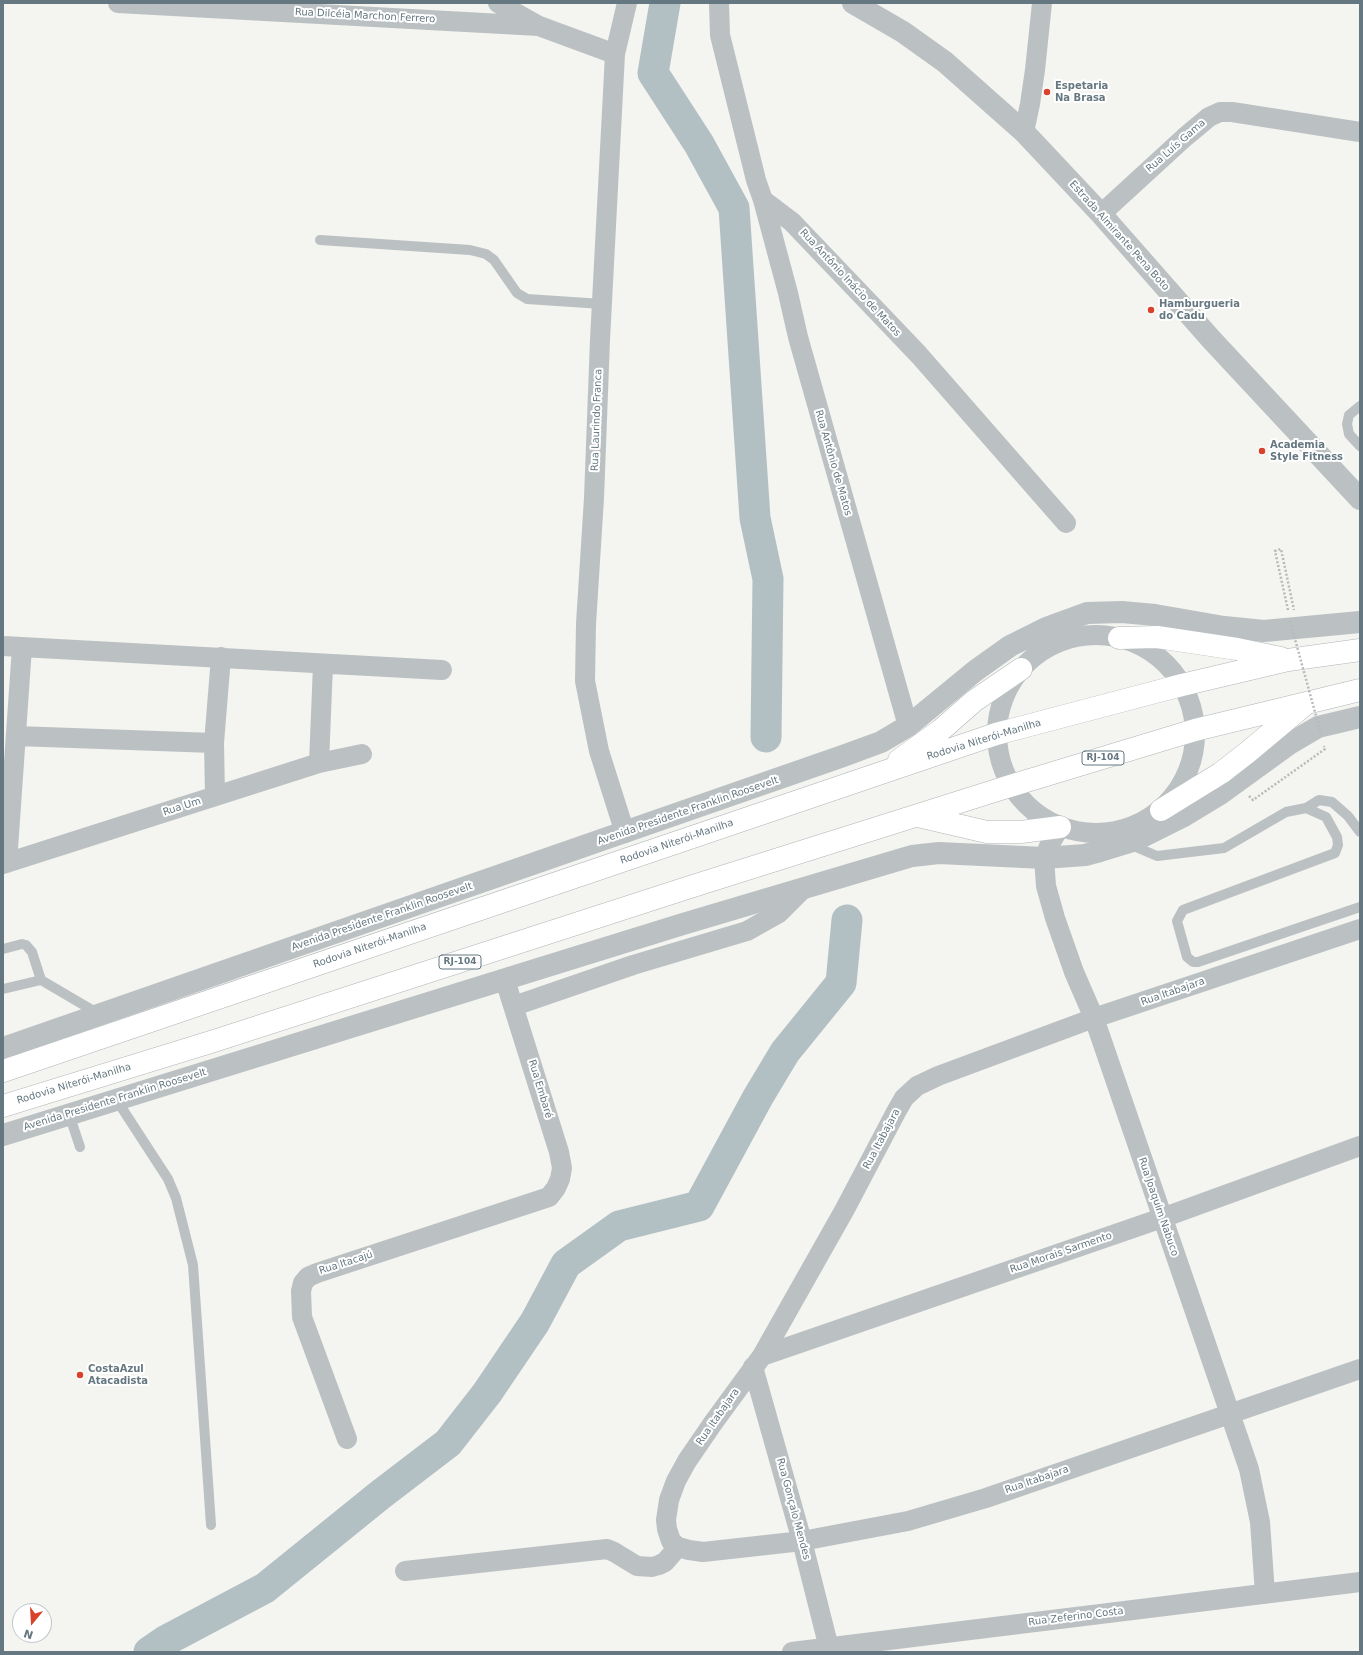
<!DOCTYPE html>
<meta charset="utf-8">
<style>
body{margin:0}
#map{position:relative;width:1363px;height:1655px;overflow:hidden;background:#f4f4f0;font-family:"DejaVu Sans",sans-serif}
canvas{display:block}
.frame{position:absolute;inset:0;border:4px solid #657780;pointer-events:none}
.north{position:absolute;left:12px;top:1603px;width:40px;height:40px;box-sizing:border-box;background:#fff;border:1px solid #c1c9cc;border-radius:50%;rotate:198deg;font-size:11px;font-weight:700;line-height:16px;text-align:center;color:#657780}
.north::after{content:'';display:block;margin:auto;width:14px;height:18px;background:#d8422d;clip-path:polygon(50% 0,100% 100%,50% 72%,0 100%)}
</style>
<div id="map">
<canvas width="1363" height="1655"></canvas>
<div class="frame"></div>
<div class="north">N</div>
</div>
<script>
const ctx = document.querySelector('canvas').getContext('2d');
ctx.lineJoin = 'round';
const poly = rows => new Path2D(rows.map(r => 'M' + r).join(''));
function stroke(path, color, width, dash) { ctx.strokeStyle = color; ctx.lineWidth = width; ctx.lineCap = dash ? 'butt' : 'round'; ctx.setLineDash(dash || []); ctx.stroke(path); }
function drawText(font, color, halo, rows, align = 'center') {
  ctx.font = font + ' "DejaVu Sans",sans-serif'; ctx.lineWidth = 4; ctx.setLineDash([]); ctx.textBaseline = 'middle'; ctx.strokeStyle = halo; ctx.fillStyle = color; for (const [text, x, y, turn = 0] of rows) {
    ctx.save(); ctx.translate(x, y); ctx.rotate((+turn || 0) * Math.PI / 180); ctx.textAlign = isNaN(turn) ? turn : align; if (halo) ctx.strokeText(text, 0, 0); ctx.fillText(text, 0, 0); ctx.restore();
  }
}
stroke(poly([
 [665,3,653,73,699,144,734,208,755,518,768,579,766,737],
 [149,1652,165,1641,265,1588,380,1495,448,1443,487,1393,535,1322,566,1264,619,1226,699,1206,758,1097,785,1052,841,983,847,920]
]), '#b2c0c3', 31);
const trunk = poly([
 [1119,638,1157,637,1237,649,1281,658],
 [899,760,941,730,974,701,1021,669],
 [1161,810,1221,773,1248,752,1303,706],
 [918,816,987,832,1021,832,1060,827],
 [3,1071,996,734,1182,685,1288,660,1360,650],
 [3,1106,214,1041,690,887,1010,786,1195,730,1360,690]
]);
stroke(trunk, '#b0b5b7', 23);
stroke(poly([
 [1288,610,1275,551,1281,549,1294,610],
 [1249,796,1253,800,1325,749,1324,746]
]), '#b7babc', 2.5, [2, 2]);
stroke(poly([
 [320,240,470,250,486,254,494,260,517,293,527,299,602,304],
 [1360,406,1349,415,1347,424,1349,434,1360,446],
 [1306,808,1326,817,1337,837,1338,845,1335,853,1183,910,1177,921,1187,957,1193,962,1198,962,1360,907],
 [1129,844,1157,856,1224,848,1286,812,1306,808,1319,800,1332,802,1348,816,1360,832],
 [3,949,22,944,26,945,32,952,41,980,99,1014],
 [3,989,41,980],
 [116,1099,168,1179,176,1198,193,1265,211,1525],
 [69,1114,80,1147]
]), '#bbc0c2', 10);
stroke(poly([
 [118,3,539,26],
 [498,3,539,26,615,54],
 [719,3,720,35,756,180,763,200,792,222,919,355,1066,523],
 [1024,132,1030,104,1035,70,1042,3],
 [763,200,788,293,798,337,908,726],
 [1101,214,1185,137,1209,117,1220,112,1232,112,1360,132],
 '997 734a99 99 0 1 1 198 0a99 99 0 1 1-198 0Z',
 [3,646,442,670],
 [16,736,214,743],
 [319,763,323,665],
 [215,796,214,743,221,657],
 [1060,827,1050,844,1044,858,1046,886,1055,918,1074,972,1094,1018,1249,1469,1260,1522,1265,1594],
 [625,833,599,751,585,681,586,624,594,498,600,340,615,54,627,3],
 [7,863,22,647],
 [3,864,319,763,362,754],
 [1360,929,1094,1018,938,1076,917,1086,904,1098,896,1112,845,1209,762,1356,713,1423,687,1461,676,1481,669,1500,666,1520,667,1529,671,1541,678,1547,689,1550,703,1552,802,1541,908,1521,986,1498,1360,1369],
 [514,1006,633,965,747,931,779,913,804,888],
 [762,1356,1162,1218,1360,1146],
 [753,1367,802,1541,830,1652],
 [347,1439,302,1317,301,1291,303,1283,308,1277,317,1273,549,1197,556,1188,560,1179,562,1168,559,1152,505,980],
 [405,1571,607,1549,614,1552,637,1566,652,1567,659,1565,665,1562,678,1547],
 [792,1652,1360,1582]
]), '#bbc0c2', 20);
stroke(poly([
 [853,3,903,32,945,62,1024,132,1101,214,1210,338,1360,499],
 [3,1048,843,756,881,742,908,726,975,671,1010,646,1046,628,1087,613,1122,612,1155,615,1224,627,1264,631,1360,622],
 [3,1135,683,924,912,856,939,853,1044,858,1085,855,1100,851,1136,840,1182,817,1220,794,1289,744,1318,727,1360,717]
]), '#bbc0c2', 22);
stroke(trunk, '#fff', 22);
stroke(poly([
 [1290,621,1321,734]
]), '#b7babc', 2.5, [2, 2]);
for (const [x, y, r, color] of [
 [1047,92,4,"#d8422d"],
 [1151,310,4,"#d8422d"],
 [1262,451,4,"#d8422d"],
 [80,1375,4,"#d8422d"]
]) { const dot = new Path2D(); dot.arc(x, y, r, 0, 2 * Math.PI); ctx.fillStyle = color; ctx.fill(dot); stroke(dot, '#fff', 1.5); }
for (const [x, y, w] of [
 [1103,758,42],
 [460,962,42]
]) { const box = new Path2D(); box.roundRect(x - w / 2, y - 7, w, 14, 3); ctx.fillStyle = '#fff'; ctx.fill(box); stroke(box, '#657780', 1); }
drawText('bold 9px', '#657780', null, [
 ["RJ-104",1103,758],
 ["RJ-104",460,962]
]);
drawText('10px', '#657780', '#fff', [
 ["Rua Dilcéia Marchon Ferrero",365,16,3],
 ["Rua Luís Gama",1176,146,-41],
 ["Estrada Almirante Pena Boto",1119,236,48],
 ["Rua Antônio Inácio de Matos",850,283,47],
 ["Rua Laurindo Franca",597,420,-88],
 ["Rua Antônio de Matos",833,463,74],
 ["Rodovia Niterói-Manilha",984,740,-17],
 ["Rua Um",182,807,-18],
 ["Avenida Presidente Franklin Roosevelt",688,811,-19],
 ["Rodovia Niterói-Manilha",677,842,-19],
 ["Avenida Presidente Franklin Roosevelt",382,917,-19],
 ["Rodovia Niterói-Manilha",370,946,-19],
 ["Rua Itabajara",1173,992,-19],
 ["Rodovia Niterói-Manilha",74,1084,-17],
 ["Rua Embaré",540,1089,73],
 ["Avenida Presidente Franklin Roosevelt",115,1100,-17],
 ["Rua Itabajara",882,1139,-62],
 ["Rua Joaquim Nabuco",1158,1207,71],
 ["Rua Morais Sarmento",1061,1253,-19],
 ["Rua Itacajú",346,1263,-18],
 ["Rua Itabajara",718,1417,-55],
 ["Rua Itabajara",1037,1480,-19],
 ["Rua Gonçalo Mendes",793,1509,75],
 ["Rua Zeferino Costa",1076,1617,-7]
]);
drawText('bold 10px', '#657780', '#fff', [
 ["Espetaria",1055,86],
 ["Na Brasa",1055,98],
 ["Hamburgueria",1159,304],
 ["do Cadu",1159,316],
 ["Academia",1270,445],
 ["Style Fitness",1270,457],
 ["CostaAzul",88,1369],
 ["Atacadista",88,1381]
], 'left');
</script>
